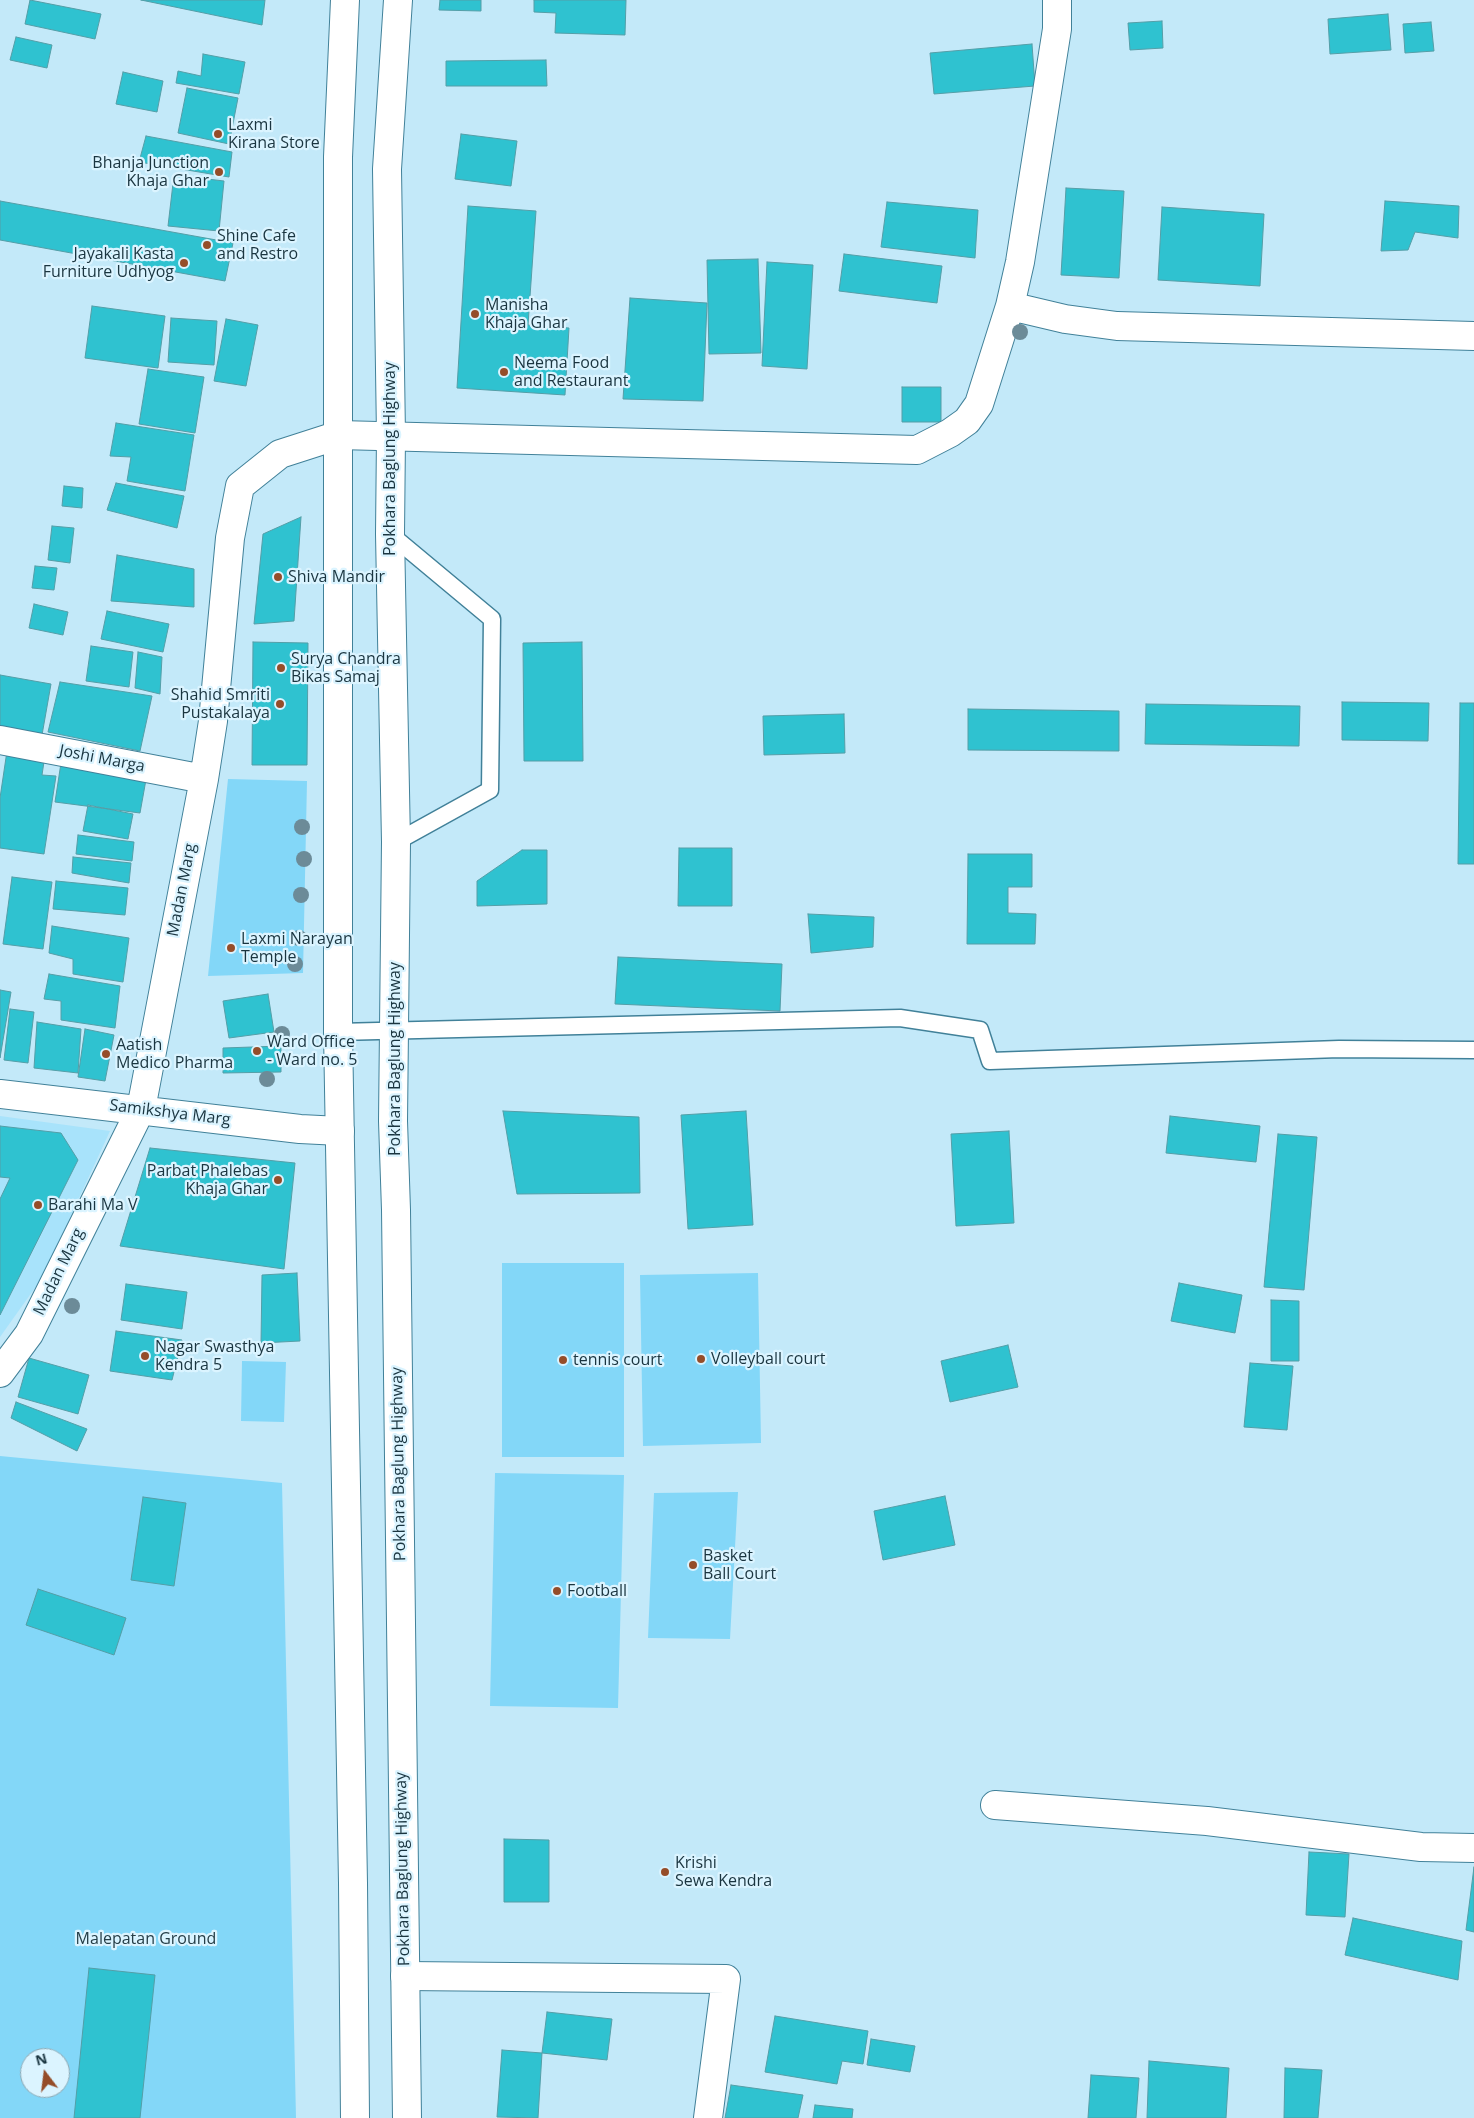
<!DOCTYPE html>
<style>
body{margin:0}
#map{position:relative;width:1474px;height:2118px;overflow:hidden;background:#c3e9f9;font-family:"Open Sans",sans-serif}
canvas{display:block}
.north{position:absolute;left:20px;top:2048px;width:50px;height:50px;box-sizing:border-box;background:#dbf4ff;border:1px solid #8ea8b3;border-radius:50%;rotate:345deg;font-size:14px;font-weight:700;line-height:20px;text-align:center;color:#1a3540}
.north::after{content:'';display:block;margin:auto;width:18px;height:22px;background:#954d29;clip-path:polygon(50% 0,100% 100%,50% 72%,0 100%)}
</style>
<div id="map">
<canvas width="1474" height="2118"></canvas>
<div class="north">N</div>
</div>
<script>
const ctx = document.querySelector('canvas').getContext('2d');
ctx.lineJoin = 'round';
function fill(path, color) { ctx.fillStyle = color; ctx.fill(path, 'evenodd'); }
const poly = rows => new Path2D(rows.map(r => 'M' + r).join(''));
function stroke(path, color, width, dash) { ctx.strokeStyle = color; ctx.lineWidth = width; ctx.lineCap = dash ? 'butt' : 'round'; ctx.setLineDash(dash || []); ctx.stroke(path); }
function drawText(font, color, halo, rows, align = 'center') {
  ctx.font = font + ' "Open Sans",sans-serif'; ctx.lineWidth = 4.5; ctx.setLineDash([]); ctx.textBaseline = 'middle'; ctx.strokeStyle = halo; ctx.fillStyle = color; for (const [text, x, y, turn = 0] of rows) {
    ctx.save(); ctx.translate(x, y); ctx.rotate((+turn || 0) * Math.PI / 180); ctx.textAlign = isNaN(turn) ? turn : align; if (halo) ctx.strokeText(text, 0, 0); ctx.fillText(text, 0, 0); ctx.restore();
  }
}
fill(poly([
 [0,1116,110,1131,42,1278,0,1337]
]), '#a8e3fb');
fill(poly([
 [228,779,307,781,303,973,208,976],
 [502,1263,624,1263,624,1457,502,1457],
 [758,1273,761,1443,643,1446,640,1275],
 [242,1361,286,1362,284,1422,241,1421],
 [0,1456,282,1483,296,2118,0,2118],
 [30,2058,60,2058,60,2088,30,2088],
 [495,1473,624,1475,618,1708,490,1706],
 [738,1492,730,1639,648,1638,654,1493]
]), '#83d7f8');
const building = poly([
 [30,0,101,14,95,39,25,24,30,0],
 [141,0,265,0,262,25,141,0],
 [440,0,481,0,481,11,439,10,440,0],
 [534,0,626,0,625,35,555,33,556,13,534,12,534,0],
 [1388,14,1391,50,1330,54,1328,19,1388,14],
 [1162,21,1163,48,1130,50,1128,23,1162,21],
 [1431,22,1434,51,1405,53,1403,24,1431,22],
 [16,37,52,45,47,68,10,60,16,37],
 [1032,44,1035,86,934,94,930,53,1032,44],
 [203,54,245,62,239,94,176,83,178,71,201,76,203,54],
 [546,60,547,86,446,86,446,61,546,60],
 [123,72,163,81,157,112,116,104,123,72],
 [187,88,238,98,229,144,178,133,187,88],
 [461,134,517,141,511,186,455,179,461,134],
 [146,136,232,152,229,177,139,162,146,136],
 [174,175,224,181,219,231,168,226,174,175],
 [1066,188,1124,191,1119,278,1061,275,1066,188],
 [0,201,233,243,225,281,0,240,0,201],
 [1385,201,1459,206,1458,238,1415,232,1408,250,1381,251,1385,201],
 [887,202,978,210,975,258,881,247,887,202],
 [468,206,536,211,528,325,569,328,565,395,457,388,468,206],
 [1162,207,1264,214,1260,286,1158,280,1162,207],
 [844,254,942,266,937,303,839,291,844,254],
 [758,259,761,353,709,354,707,260,758,259],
 [767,262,813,265,807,369,762,366,767,262],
 [630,298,707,303,703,401,623,399,630,298],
 [92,306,165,316,158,368,85,358,92,306],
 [171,318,217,321,214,365,168,362,171,318],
 [226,319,258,325,246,386,214,381,226,319],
 [148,369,204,377,195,433,139,424,148,369],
 [902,387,941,387,941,422,902,422,902,387],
 [116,423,194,435,185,491,127,481,131,457,110,456,116,423],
 [116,483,184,496,177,528,107,510,116,483],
 [64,486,83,488,82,508,62,506,64,486],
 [301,517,294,621,254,624,263,534,301,517],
 [52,526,74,528,70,563,48,560,52,526],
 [117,555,194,569,194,607,111,601,117,555],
 [35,566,57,568,54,590,32,588,35,566],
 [34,604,68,612,63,635,29,628,34,604],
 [107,611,169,624,163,652,101,639,107,611],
 [253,642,308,643,307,765,252,765,253,642],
 [582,642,583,761,524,761,523,643,582,642],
 [91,646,133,652,129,687,86,681,91,646],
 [138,652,162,657,160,694,135,688,138,652],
 [0,675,51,684,42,735,0,728,0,675],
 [60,682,152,696,140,751,48,732,60,682],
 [1342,702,1429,703,1428,741,1342,740,1342,702],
 [1460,703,1474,703,1474,864,1458,864,1460,703],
 [1146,704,1300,706,1299,746,1145,744,1146,704],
 [968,709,1119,711,1119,751,968,750,968,709],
 [844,714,845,753,764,755,763,716,844,714],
 [7,751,45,755,42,775,56,776,44,854,0,848,0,798,7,751],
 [61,763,147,774,140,813,55,802,61,763],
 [88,805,133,814,128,839,83,831,88,805],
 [78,835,134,842,132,861,76,854,78,835],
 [679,848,732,848,732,906,678,906,679,848],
 [522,850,547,850,547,904,477,906,477,881,522,850],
 [968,854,1032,854,1032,887,1008,887,1008,913,1036,914,1035,944,967,944,968,854],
 [73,857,131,863,129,883,72,873,73,857],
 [12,877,52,882,43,949,3,944,12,877],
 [56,881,128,888,125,915,53,909,56,881],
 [808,914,874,917,873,947,811,953,808,914],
 [52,926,129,938,123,982,73,974,73,959,49,953,52,926],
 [618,957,782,964,780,1011,615,1004,618,957],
 [49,974,120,986,115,1028,61,1020,61,1001,44,999,49,974],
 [0,990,11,992,0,1058,0,990],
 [268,994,274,1032,229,1038,223,1001,268,994],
 [10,1009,34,1012,28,1063,4,1060,10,1009],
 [37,1022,81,1029,78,1073,34,1068,37,1022],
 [85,1029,114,1035,105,1081,78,1077,85,1029],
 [281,1046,281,1072,223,1073,223,1048,281,1046],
 [503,1111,639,1117,640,1193,517,1194,503,1111],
 [746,1111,753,1225,688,1229,681,1115,746,1111],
 [1170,1116,1260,1126,1256,1162,1166,1153,1170,1116],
 [0,1126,61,1133,78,1160,0,1315,0,1199,10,1178,0,1177,0,1126],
 [1009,1131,1014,1223,956,1226,951,1134,1009,1131],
 [1278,1134,1317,1137,1304,1290,1264,1287,1278,1134],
 [150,1148,295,1163,284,1269,120,1246,150,1148],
 [297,1273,300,1341,261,1343,262,1275,297,1273],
 [1179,1283,1242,1295,1235,1333,1171,1321,1179,1283],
 [126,1284,187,1292,182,1329,121,1320,126,1284],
 [1271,1300,1299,1301,1299,1361,1271,1361,1271,1300],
 [116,1331,182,1340,172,1380,110,1371,116,1331],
 [1008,1345,1018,1387,950,1402,941,1361,1008,1345],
 [29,1358,89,1375,78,1414,18,1397,29,1358],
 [1250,1363,1293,1366,1287,1430,1244,1427,1250,1363],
 [16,1402,87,1429,77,1451,11,1418,16,1402],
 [945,1496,955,1545,883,1560,874,1511,945,1496],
 [143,1497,186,1503,174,1586,131,1580,143,1497],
 [38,1589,126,1618,114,1655,26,1625,38,1589],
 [504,1839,549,1840,549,1902,504,1902,504,1839],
 [1309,1852,1349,1854,1345,1917,1306,1915,1309,1852],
 [1474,1867,1474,1932,1466,1930,1474,1867],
 [1353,1918,1462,1941,1458,1980,1345,1955,1353,1918],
 [89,1968,155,1975,140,2118,74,2118,89,1968],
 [547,2012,612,2019,607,2060,542,2053,547,2012],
 [775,2016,868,2031,863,2064,842,2061,837,2084,765,2072,775,2016],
 [871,2039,915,2046,910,2072,867,2065,871,2039],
 [502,2050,542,2053,538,2118,497,2117,502,2050],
 [1149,2061,1229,2068,1226,2118,1147,2118,1149,2061],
 [1285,2068,1322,2070,1318,2118,1284,2118,1285,2068],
 [1091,2075,1139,2078,1136,2118,1088,2118,1091,2075],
 [731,2085,803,2095,798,2118,725,2118,731,2085],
 [815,2105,853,2109,852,2118,813,2118,815,2105]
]);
fill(building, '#2fc2d0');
stroke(building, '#549ea7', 1);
const lane = poly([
 [390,534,492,619,490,790,396,842],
 [338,1032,900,1018,980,1030,990,1061,1339,1049,1474,1050]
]);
const street = poly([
 [1010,306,1020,262,1057,29,1057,0],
 [0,740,204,779],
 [0,1094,300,1129,340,1131],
 [0,1373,29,1334,141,1109,204,779,213,721,230,538,240,486,280,454,339,435,917,450,950,433,967,421,979,404,1010,306,1065,319,1117,326,1474,336],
 [995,1805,1207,1821,1421,1847,1474,1848],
 [405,1976,726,1979,708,2118]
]);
const highway = poly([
 [345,0,338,157,338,1032,353,1883,355,2118],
 [398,0,387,169,391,436,390,534,396,842,393,1121,396,1210,407,2118]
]);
stroke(lane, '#418199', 19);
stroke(street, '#418199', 30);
stroke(highway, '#418199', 30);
stroke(lane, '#fff', 16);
stroke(street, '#fff', 28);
stroke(highway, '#fff', 28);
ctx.fillStyle = '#6c8b98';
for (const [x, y] of [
 [1020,332],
 [302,827],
 [304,859],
 [301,895],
 [299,938],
 [295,964],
 [282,1034],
 [267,1079],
 [72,1306]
]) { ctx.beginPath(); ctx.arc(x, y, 8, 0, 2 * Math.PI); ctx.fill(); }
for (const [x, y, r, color] of [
 [218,134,5,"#954d29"],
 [219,172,5,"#954d29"],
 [207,245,5,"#954d29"],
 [184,263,5,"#954d29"],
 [475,314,5,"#954d29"],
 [504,372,5,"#954d29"],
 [278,577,5,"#954d29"],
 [281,668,5,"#954d29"],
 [280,704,5,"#954d29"],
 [231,948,5,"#954d29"],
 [257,1051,5,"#954d29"],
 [106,1054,5,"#954d29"],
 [278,1180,5,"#954d29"],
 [38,1205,5,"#954d29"],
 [145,1356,5,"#954d29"],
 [701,1359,5,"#954d29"],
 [563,1360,5,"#954d29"],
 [693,1565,5,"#954d29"],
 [557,1591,5,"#954d29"],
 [665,1872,5,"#954d29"]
]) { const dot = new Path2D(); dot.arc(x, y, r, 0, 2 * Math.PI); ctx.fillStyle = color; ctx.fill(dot); stroke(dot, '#dbf4ff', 2); }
drawText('16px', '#1a3540', '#dbf4ff', [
 ["Laxmi",228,125],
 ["Kirana Store",228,143],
 ["Bhanja Junction",209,163,"right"],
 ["Khaja Ghar",209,181,"right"],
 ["Shine Cafe",217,236],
 ["and Restro",217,254],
 ["Jayakali Kasta",174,254,"right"],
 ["Furniture Udhyog",174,272,"right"],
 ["Manisha",485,305],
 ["Khaja Ghar",485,323],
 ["Neema Food",514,363],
 ["and Restaurant",514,381],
 ["Shiva Mandir",288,577],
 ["Surya Chandra",291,659],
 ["Bikas Samaj",291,677],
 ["Shahid Smriti",270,695,"right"],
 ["Pustakalaya",270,713,"right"],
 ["Laxmi Narayan",241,939],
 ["Temple",241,957],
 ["Ward Office",267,1042],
 ["- Ward no. 5",267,1060],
 ["Aatish",116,1045],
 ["Medico Pharma",116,1063],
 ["Parbat Phalebas",268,1171,"right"],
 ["Khaja Ghar",268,1189,"right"],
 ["Barahi Ma V",48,1205],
 ["Nagar Swasthya",155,1347],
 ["Kendra 5",155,1365],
 ["Volleyball court",711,1359],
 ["tennis court",573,1360],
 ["Basket",703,1556],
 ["Ball Court",703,1574],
 ["Football",567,1591],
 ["Krishi",675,1863],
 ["Sewa Kendra",675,1881]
], 'left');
drawText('16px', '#1a3540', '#dbf4ff', [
 ["Pokhara Baglung Highway",390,459,-90],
 ["Joshi Marga",102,759,11],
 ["Madan Marg",182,890,-79],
 ["Pokhara Baglung Highway",395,1059,-90],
 ["Samikshya Marg",170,1113,7],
 ["Madan Marg",59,1272,-64],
 ["Pokhara Baglung Highway",399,1464,-91],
 ["Pokhara Baglung Highway",403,1869,-91]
]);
drawText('16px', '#253e48', '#dbf4ff', [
 ["Malepatan Ground",146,1939]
]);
</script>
